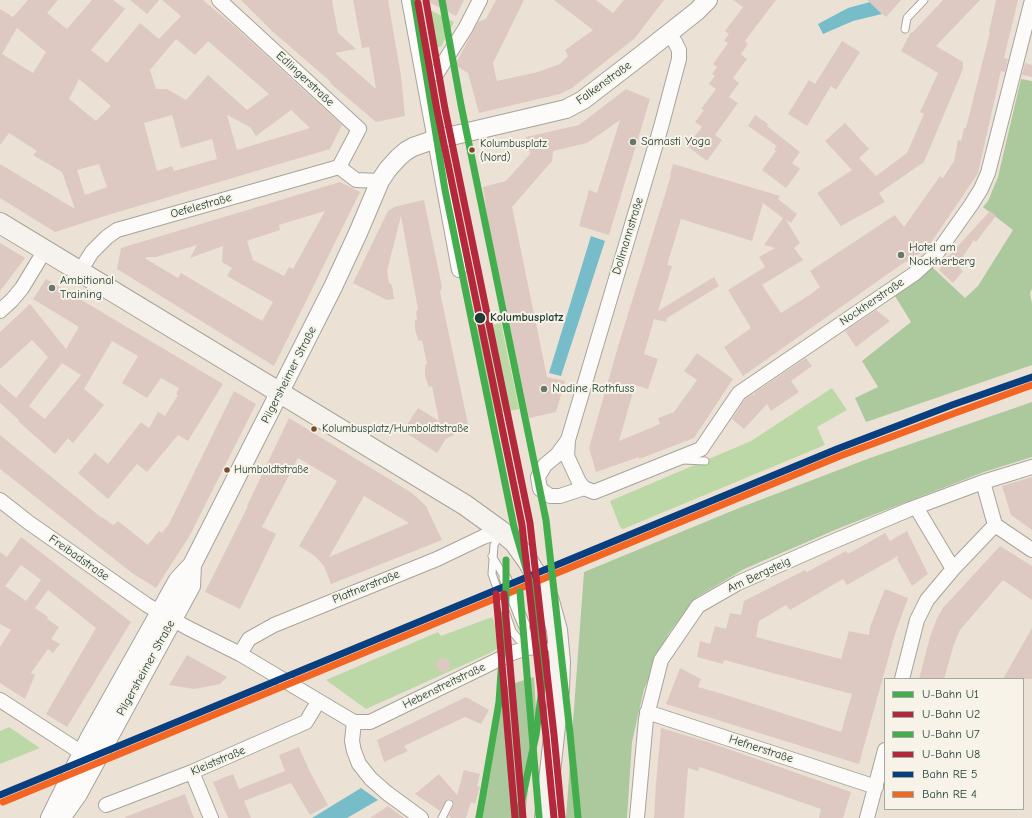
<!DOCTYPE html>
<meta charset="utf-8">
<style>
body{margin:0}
#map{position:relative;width:1032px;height:818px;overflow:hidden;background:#ebe2d5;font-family:"Comic Neue",sans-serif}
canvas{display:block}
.legend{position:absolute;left:884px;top:678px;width:140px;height:132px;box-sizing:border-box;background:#f7f3e8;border:1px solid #a1aaa0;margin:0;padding:5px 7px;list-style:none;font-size:12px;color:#1f3d34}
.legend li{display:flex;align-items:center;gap:8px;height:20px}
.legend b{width:20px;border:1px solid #a1aaa0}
</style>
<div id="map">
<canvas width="1032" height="818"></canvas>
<ul class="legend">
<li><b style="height:5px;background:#44ae4f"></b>U-Bahn U1</li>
<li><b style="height:5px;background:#b4283c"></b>U-Bahn U2</li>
<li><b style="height:5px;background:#44ae4f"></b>U-Bahn U7</li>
<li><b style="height:5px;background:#b4283c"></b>U-Bahn U8</li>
<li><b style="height:5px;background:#093f7f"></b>Bahn RE 5</li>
<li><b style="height:5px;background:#f26522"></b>Bahn RE 4</li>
</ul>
</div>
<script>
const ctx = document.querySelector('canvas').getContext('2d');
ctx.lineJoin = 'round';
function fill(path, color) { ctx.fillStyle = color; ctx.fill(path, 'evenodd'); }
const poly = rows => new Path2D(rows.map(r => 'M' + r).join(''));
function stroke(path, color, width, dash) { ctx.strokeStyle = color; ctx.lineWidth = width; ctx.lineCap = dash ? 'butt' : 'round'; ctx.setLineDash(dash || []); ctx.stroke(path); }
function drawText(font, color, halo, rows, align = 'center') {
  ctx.font = font + ' "Comic Neue",sans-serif'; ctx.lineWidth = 4; ctx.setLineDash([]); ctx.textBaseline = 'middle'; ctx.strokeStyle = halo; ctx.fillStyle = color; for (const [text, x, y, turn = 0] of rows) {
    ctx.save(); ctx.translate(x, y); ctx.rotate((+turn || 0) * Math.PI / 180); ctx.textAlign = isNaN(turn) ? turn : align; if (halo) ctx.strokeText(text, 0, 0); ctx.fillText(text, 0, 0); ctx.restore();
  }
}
fill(poly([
 [426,8,454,22,441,47,434,47,430,39],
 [501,323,519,409,493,414,476,329],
 [832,388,847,410,817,427,825,445,623,529,620,527,610,501,751,441],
 [492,617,501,639,499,648,490,653,366,709,326,680,438,632,441,636],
 [9,727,40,748,0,764,0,731]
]), '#bdd8a7');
fill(poly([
 [1021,79,1032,81,1032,289,1030,293,1032,304,1032,365,866,422,855,398,878,387,862,361,911,322,895,296,931,266,965,298,978,286,1013,230,983,207,988,201,998,177],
 [1032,402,1032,457,984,472,842,527,744,569,697,597,669,633,644,689,632,742,627,818,566,818,584,572,739,508,870,458],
 [534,677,536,710,525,818,475,818,502,687]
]), '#acc89d');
fill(poly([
 [870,2,882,14,853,21,823,34,818,24,848,8],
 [591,236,605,241,561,376,549,373],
 [361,788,378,800,347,818,312,818]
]), '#76bdc9');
fill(poly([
 [28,0,58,0,47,13,67,29,92,0,113,0,125,9,91,50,107,63,140,23,159,39,181,16,162,0,203,0,235,27,342,125,330,149,108,215,55,232,0,198,0,164,75,209,62,172,33,155,37,151,9,133,0,145,0,9,13,17],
 [17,28,46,52,33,73,2,54],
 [176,39,195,55,208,41,269,94,247,110,208,75,186,100,167,89,156,89,150,70],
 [79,79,111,106,96,121,69,99],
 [291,110,310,128,237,150,227,115,250,127,256,136],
 [172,115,181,148,212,139,217,159,174,171,172,166,157,171,144,123],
 [99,164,107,187,85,195,77,170],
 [130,0,159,0,147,14],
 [241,0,332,0,338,33,356,49,335,53,376,89,369,47,362,48,353,0,388,0,401,76,405,116,376,122,330,83,331,82,272,31],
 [425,0,464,0,456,16],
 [496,0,524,0,493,63,497,81,538,72,560,64,568,56,565,50,593,30,554,0,596,0,613,13,624,0,664,0,635,38,572,88,560,94,479,113,468,73,455,65,478,22,486,19],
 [733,0,776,0,745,41,748,44,741,54,747,59,733,78,739,83,729,97,738,103,715,135,722,140,707,161,687,146,702,127,695,122,704,110,701,109,716,89,709,84,715,76,712,74,717,67,713,64,728,43,724,41,729,34,725,31,743,7],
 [867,0,901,0,886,17],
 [943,0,980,0,936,46,963,62,963,69,924,162,879,193,885,202,841,226,817,193,852,170,825,141,845,123,869,149,859,158,876,176,907,153,924,114,920,112,938,73,901,51,911,32,912,33],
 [996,0,1018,0,1004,58,1008,59,1005,72,1001,71,978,173,964,194,926,250,902,264,743,376,724,347,751,328,728,290,765,267,759,257,775,248,764,245,783,218,763,203,752,241,681,219,667,265,672,266,658,311,714,277,719,286,667,318,666,322,654,319,644,354,658,359,648,389,635,385,619,441,660,424,658,418,674,412,697,380,684,371,697,353,733,379,694,438,639,459,639,457,596,472,589,448,620,340,671,175,670,175,673,164,780,196,778,199,797,214,791,223,786,220,800,243,794,248,803,260,762,285,781,313,811,294,820,287,810,271,895,215,904,227,940,176,943,178,954,161,958,140,961,141,964,128,966,128,990,32,989,32],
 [842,41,860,52,836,90,831,86,807,126,788,114,809,80,815,84],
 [1025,63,1032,65,1032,77,1022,75],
 [626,89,650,99,609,235,579,226,589,190,597,193,620,120,587,143,553,151,552,161,512,207,547,377,565,381,556,412,529,418,488,222,483,187,506,181,530,154,526,137,579,125],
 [755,115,768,124,767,126,800,152,792,163,800,169,786,188,762,170,776,151,774,149,777,146,748,126],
 [340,182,360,192,274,366,117,269,121,248],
 [325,211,293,269,289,267,284,276,253,260,247,241,280,230,279,225],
 [197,245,190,258,223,246,222,262,232,268,227,276,273,302,262,321,181,273,178,278,146,259,146,257,156,257],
 [424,200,442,287,440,292,469,429,459,432,446,439,437,453,403,431,418,408,439,421,432,386,429,387,425,376,425,365,427,364,422,340,419,341,415,330,415,320,417,320,416,312,418,309,401,216,387,271,389,283,392,285,394,299,387,300,353,283,388,211,394,207],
 [990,211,996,216,976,242,974,240,957,265,963,271,953,283,939,270,946,259],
 [0,243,25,258,0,291],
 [46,279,223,384,188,441,178,435,147,472,137,464,108,499,78,473,95,453,108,464,141,422,149,428,158,412,165,416,178,395,176,394,179,388,161,378,147,398,122,383,138,356,112,341,84,389,104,405,73,443,68,438,55,454,18,421,19,420,0,403,0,384,16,398,48,357,32,340,0,369,0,332,30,304,66,349,79,327,33,299],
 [62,363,81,375,45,419,29,406],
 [876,310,890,321,856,347,845,331],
 [806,358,812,366,791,381,799,392,771,411,767,404,744,429,732,419,745,399,753,394,756,396,754,393],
 [234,391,256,404,190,535,156,588,132,573,0,469,0,435,102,518,102,517,113,525,118,521,148,545,159,531,162,533,169,524],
 [289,418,412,493,426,506,442,540,331,584,324,566,315,556,299,546,337,481,298,458,262,527,276,534,240,609,205,592,248,506,247,506],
 [364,496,409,523,329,557],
 [1032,477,1032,530,1011,515,1002,486],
 [907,531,928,574,912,586,897,559,898,556,847,585,843,579,790,610,786,605,759,621,756,637,841,659,849,631,869,635,870,627,885,589,908,598,895,634,859,764,666,704,680,668,701,679,698,687,726,695,841,732,852,694,724,660,723,664,697,657,700,641,710,644,715,626,726,629,730,613,741,615,744,601,805,570,807,572,846,551,848,554,885,533,890,541],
 [21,537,131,622,67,727,46,714,96,628,48,590,35,608,48,617,47,619,59,627,51,639,60,644,53,653,48,649,31,673,35,675,25,699,0,683,0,647,11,630,0,624,0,552,7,557],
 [21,565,41,580,26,601,5,586],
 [1000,546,1032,566,1032,600,1003,580,960,630,954,644,944,679,919,679,930,637,937,618,943,608],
 [1032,628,1032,679,1003,679],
 [187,655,227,677,220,684,194,689,169,685],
 '436 665a7 7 0 1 1 14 0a7 7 0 1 1-14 0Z',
 [466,697,489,710,481,724,465,717,404,746,408,751,384,762,377,740],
 [661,728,708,742,851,792,843,818,819,818,821,809,700,767,698,771,688,768,684,818,654,818,656,783],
 [299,747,310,772,328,805,310,815,291,783,244,801,251,818,228,818,213,782,233,774,239,789,285,771,279,755],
 [464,770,480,774,477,786,480,787,475,804,471,802,466,818,451,818,449,816,454,804,451,799,446,800,440,811,415,794,439,774,457,795],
 [185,794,194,818,125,818,125,817],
 [388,806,404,818,370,818]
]), '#ddc9c2');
const service = poly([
 [905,29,907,18,924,0],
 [683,460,705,461],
 [501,532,494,545,492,574,512,631,519,640,528,646,537,647,557,647],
 [492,556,505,578],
 [524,625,531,641,537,647],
 [442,818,449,804]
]);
const pedestrian = poly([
 [505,578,524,625]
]);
const minor = poly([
 [219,0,359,129,339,167],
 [409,0,459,270],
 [669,34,675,42,679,50,679,59,661,127,568,440,567,456,579,482,584,488,594,492,701,449,739,393,914,274,937,253,971,205,981,189,988,173,1032,0],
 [424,75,437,73,465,29,480,0],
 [339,167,356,180,380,181],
 [80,271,92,252,107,237,117,230,339,167],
 [0,311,12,300,22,288,45,250],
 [568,440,557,455,545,465,538,477,540,489,550,496,560,496,584,488],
 [983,482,995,525,1032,550],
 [0,500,28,522,147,605,186,627,240,654,354,722],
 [916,507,953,569],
 [240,654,249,639,274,625,437,559,483,537,501,531],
 [902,679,917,620,927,600,953,569,995,525],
 [0,700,82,753],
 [647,712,876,787],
 [354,722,370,722,512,653,527,648,537,647],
 [354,722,352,741,354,751,359,764,371,779,387,793,421,818],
 [192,772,211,818],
 [106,805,192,772,306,722,318,702],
 [637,818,646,719,661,660,698,606,738,583,820,547,908,510,983,482,1032,467],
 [867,818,885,750]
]);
const tertiary = poly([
 [50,818,89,739,178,580,192,565,333,287,358,233,380,181,388,169,399,157,406,151,413,147,430,141,566,109,583,100,639,57,697,11,708,0],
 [61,818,78,794,191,586,192,565]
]);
const secondary = poly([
 [0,223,465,505,501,531,514,542,527,560,542,584,549,601,557,630,560,662,559,690,545,818]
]);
stroke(service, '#a6a49c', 9);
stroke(pedestrian, '#a6a49c', 13);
stroke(minor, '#a6a49c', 16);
stroke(tertiary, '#a6a49c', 20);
stroke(secondary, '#a6a49c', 22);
stroke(service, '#fcfbf9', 7);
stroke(pedestrian, '#fcfbf9', 11);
stroke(minor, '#fcfbf9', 14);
stroke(tertiary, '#fcfbf9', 18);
stroke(secondary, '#f6f2ee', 20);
stroke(poly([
 [0,795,837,449,952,405,1032,377]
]), '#093f7f', 7);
stroke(poly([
 [3,802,840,456,955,413,1032,385]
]), '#f26522', 7);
stroke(poly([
 [414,0,445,190,514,527,537,606,542,639,542,688,536,735,518,818],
 [479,818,499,702,506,599,506,560]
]), '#44ae4f', 7);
stroke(poly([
 [426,1,445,109,530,523,554,735,562,818],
 [504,594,523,818]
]), '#b4283c', 7);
stroke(poly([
 [442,0,461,105,546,520,570,733,578,817],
 [520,592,539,817]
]), '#44ae4f', 7);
stroke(poly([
 [418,3,437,110,522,525,546,736,554,818],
 [496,594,515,818]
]), '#b4283c', 7);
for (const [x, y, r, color] of [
 [633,142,4,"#66776c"],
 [472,150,3.5,"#7a4b2a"],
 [901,255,4,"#66776c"],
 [52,288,4,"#66776c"],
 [480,318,6,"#1f3d34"],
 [544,389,4,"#66776c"],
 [314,429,3.5,"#7a4b2a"],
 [227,470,3.5,"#7a4b2a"]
]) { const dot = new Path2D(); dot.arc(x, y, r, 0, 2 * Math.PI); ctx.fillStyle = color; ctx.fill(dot); stroke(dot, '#f7f3e8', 1.5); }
drawText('11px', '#1f3d34', '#f7f3e8', [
 ["Kolumbusplatz",480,144],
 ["(Nord)",480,158],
 ["Kolumbusplatz/Humboldtstraße",322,429],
 ["Humboldtstraße",234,470]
], 'left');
drawText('12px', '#1f3d34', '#f7f3e8', [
 ["Edlingerstraße",305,79,43],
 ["Falkenstraße",604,83,-36],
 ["Oefelestraße",201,206,-16],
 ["Dollmannstraße",628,236,-73],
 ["Nockherstraße",872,302,-34],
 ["Pilgersheimer Straße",289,375,-63],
 ["Freibadstraße",79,558,35],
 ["Am Bergsteig",759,575,-25],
 ["Plattnerstraße",366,587,-22],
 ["Pilgersheimer Straße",146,668,-61],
 ["Hebenstreitstraße",444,686,-26],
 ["Hefnerstraße",761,749,18],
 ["Kleiststraße",218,761,-23]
]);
drawText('12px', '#1f3d34', '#f7f3e8', [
 ["Samasti Yoga",641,142],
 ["Hotel am",909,248],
 ["Nockherberg",909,262],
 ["Ambitional",60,281],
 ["Training",60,295],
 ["Nadine Rothfuss",552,389]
], 'left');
drawText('bold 12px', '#1f3d34', '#f7f3e8', [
 ["Kolumbusplatz",490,318]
], 'left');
</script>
